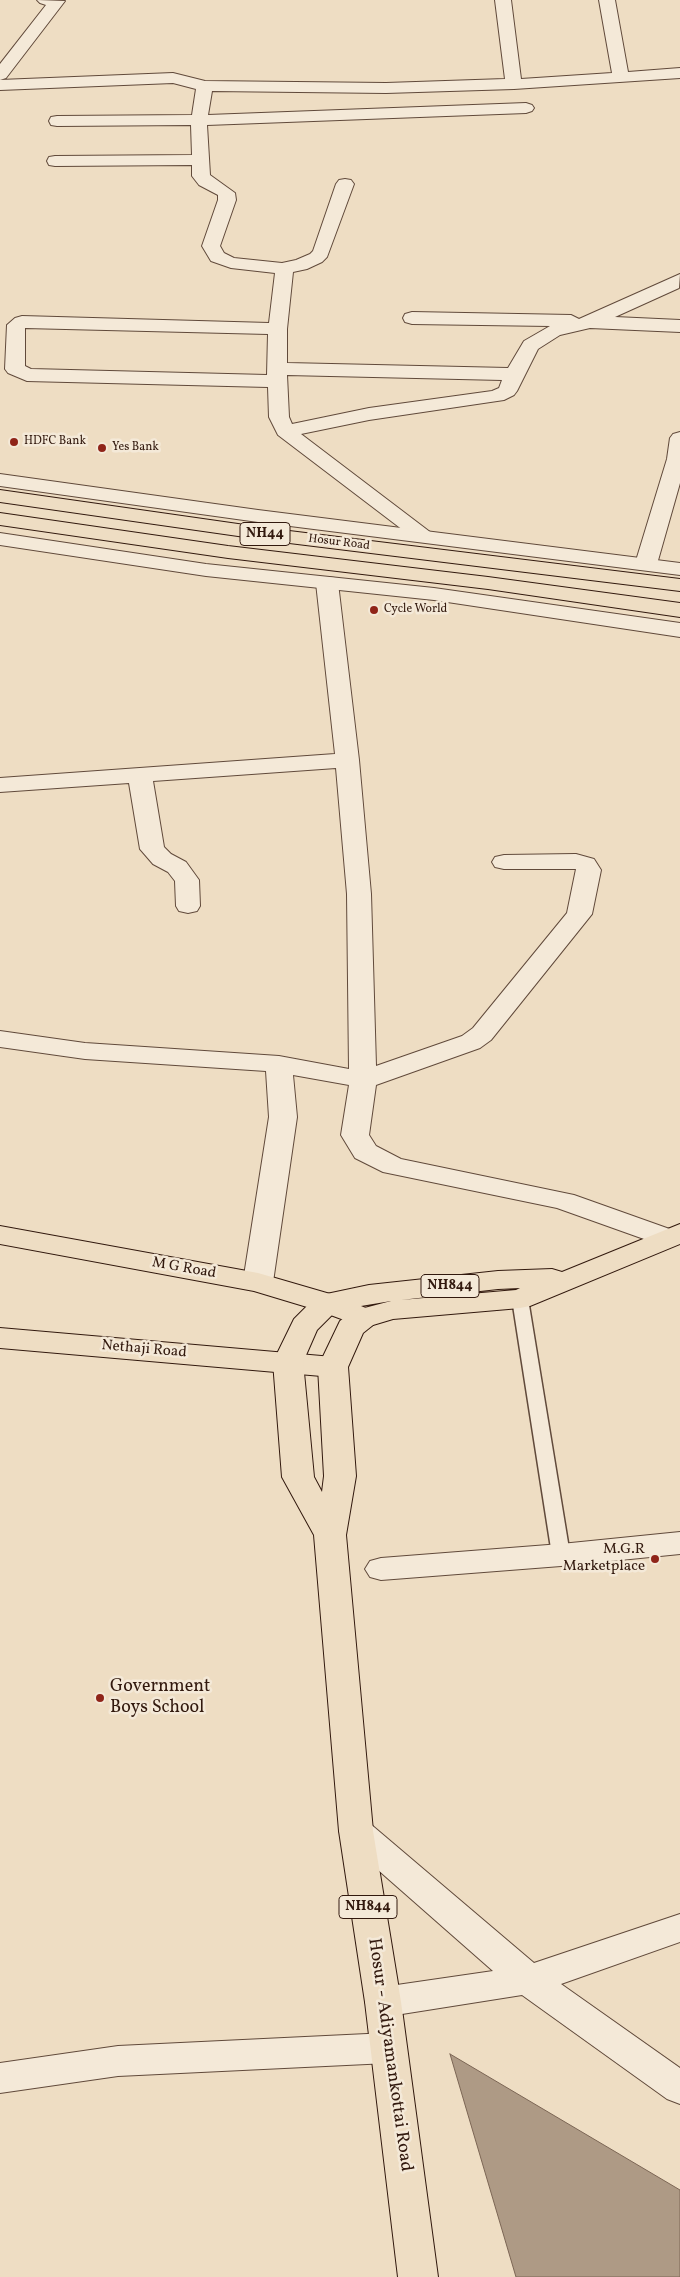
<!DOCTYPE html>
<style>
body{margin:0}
canvas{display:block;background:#eeddc3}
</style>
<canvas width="680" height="2277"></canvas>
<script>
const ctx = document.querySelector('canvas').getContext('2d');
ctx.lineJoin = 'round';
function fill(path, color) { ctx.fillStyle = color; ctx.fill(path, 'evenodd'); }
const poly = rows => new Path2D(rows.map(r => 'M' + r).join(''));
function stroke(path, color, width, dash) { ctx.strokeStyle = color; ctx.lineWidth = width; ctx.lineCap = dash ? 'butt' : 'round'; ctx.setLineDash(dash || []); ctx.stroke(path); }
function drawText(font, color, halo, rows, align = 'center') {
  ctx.font = font + ' Vollkorn,serif'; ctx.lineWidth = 5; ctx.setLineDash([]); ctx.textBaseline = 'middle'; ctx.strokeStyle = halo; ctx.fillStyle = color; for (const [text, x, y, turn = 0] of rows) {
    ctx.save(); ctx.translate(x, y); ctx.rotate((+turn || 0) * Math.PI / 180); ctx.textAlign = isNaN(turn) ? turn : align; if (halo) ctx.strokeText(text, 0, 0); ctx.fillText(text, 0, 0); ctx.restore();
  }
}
const water = poly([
 [450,2054,680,2190,680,2277,516,2277,450,2054]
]);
fill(water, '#ae9a85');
stroke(water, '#7c6655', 1);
const service = poly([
 [520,1294,526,1295,528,1299,570,1555,567,1559,561,1561,555,1559,552,1555,512,1299,514,1295,520,1294]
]);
const minor = poly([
 [37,0,65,1,6,78,0,80,0,64,46,5,40,3,37,0],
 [495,0,511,0,521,79,612,73,599,0,615,0,628,72,680,68,680,78,514,89,386,93,212,91,208,115,526,103,532,105,534,108,532,111,526,113,207,125,210,175,235,193,236,200,220,246,224,253,234,258,282,263,296,260,310,254,313,251,336,184,339,180,345,179,351,180,354,184,327,257,322,262,307,269,293,272,287,329,287,363,508,368,524,341,550,326,412,324,405,322,403,318,405,314,412,312,571,315,579,319,680,274,679,288,615,317,680,320,680,332,590,328,560,335,538,349,517,391,514,395,504,400,369,420,301,434,430,532,434,536,430,540,423,542,416,540,278,435,269,417,268,387,27,381,8,373,5,369,7,325,15,318,22,316,269,323,275,273,231,268,211,261,202,246,218,200,218,195,199,185,192,176,192,165,55,166,49,165,47,161,49,157,55,156,192,155,191,125,57,126,51,125,49,121,51,117,57,116,192,115,196,89,173,83,0,90,0,80,173,73,205,81,386,83,505,79,495,0],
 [25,328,268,334,267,375,31,369,25,366,25,328],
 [287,375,502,380,499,388,492,391,369,408,292,424,289,417,287,375],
 [680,432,680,483,657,564,654,569,646,570,638,569,635,564,667,459,670,438,673,434,680,432],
 [327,577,335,578,338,583,359,760,371,894,376,1066,462,1036,473,1028,567,913,576,869,504,869,495,867,492,862,495,857,504,855,576,854,594,859,601,870,592,914,491,1040,480,1048,376,1085,369,1135,376,1146,401,1159,574,1195,678,1232,680,1235,678,1244,668,1247,658,1244,557,1208,383,1172,355,1158,341,1135,349,1085,293,1075,297,1117,273,1282,268,1289,258,1291,248,1289,243,1282,269,1117,266,1071,85,1059,0,1047,0,1031,85,1043,279,1056,349,1069,347,894,336,768,153,781,164,847,171,854,186,862,199,880,200,906,197,911,188,913,179,911,176,906,175,881,168,872,153,864,140,849,129,783,0,792,0,778,335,754,316,583,319,578,327,577],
 [680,1532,680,1554,561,1566,381,1580,370,1577,365,1569,370,1561,381,1558,561,1544,680,1532],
 [356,1818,368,1822,534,1963,680,1914,680,1942,561,1984,680,2068,680,2104,667,2099,522,1995,383,2017,370,2012,365,2002,370,1992,383,1987,493,1971,344,1840,339,1831,344,1822,356,1818]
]);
const tertiary = poly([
 [0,474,258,510,680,563,680,575,258,522,0,486,0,474],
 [0,533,206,564,434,588,680,623,680,637,434,600,206,576,0,545,0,533],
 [388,2033,401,2037,407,2048,401,2059,388,2063,118,2076,0,2093,0,2063,118,2046,388,2033]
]);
const primary = poly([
 [0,1226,258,1273,337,1296,373,1311,378,1318,373,1325,363,1327,317,1310,254,1291,0,1244,0,1226],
 [0,1328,333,1357,344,1360,348,1367,344,1374,333,1377,0,1348,0,1328]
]);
const trunk = poly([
 [0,490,273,529,680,579,680,591,273,541,0,502,0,490],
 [0,513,228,546,488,577,680,603,680,617,488,589,228,558,0,525,0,513],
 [680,1224,680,1244,530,1306,520,1308,393,1319,373,1325,363,1333,348,1367,356,1476,346,1535,373,1831,401,2002,438,2277,398,2277,365,2002,339,1831,314,1535,282,1477,273,1362,294,1319,317,1296,369,1285,498,1271,552,1269,562,1272,680,1224],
 [520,1288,516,1290,401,1300,498,1289,520,1288],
 [391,1301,353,1311,340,1321,318,1367,324,1476,322,1492,314,1477,303,1362,317,1330,337,1310,391,1301]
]);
stroke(service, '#614a3b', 3);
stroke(minor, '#614a3b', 2);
stroke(tertiary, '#614a3b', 2);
stroke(primary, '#32190e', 2);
stroke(trunk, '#32190e', 2);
fill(service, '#f4e9d8');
fill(minor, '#f4e9d8');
fill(tertiary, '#f4e9d8');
fill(primary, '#eeddc3');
fill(trunk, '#eeddc3');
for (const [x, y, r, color] of [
 [14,442,5,"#8f2418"],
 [102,448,5,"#8f2418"],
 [374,610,5,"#8f2418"],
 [655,1559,5,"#8f2418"],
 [100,1698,5,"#8f2418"]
]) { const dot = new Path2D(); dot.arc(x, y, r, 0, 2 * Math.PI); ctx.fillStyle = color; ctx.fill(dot); stroke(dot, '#f4e9d8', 2); }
drawText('12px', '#32190e', '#f4e9d8', [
 ["HDFC Bank",24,442],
 ["Yes Bank",112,448],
 ["Cycle World",384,610]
], 'left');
drawText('12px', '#32190e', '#f4e9d8', [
 ["Hosur Road",339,543,7]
]);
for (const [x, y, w] of [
 [265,534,50],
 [450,1286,58],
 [368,1907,58]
]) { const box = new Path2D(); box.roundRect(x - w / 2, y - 11.5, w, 23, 4); ctx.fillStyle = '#f4e9d8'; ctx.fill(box); stroke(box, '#32190e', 1); }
drawText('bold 14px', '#32190e', null, [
 ["NH44",265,534],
 ["NH844",450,1286],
 ["NH844",368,1907]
]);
drawText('15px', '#32190e', '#f4e9d8', [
 ["M G Road",184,1269,10],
 ["Nethaji Road",144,1350,5]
]);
drawText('15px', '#32190e', '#f4e9d8', [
 ["M.G.R",645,1550],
 ["Marketplace",645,1567]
], 'right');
drawText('18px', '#32190e', '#f4e9d8', [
 ["Government",110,1688],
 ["Boys School",110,1709]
], 'left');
drawText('18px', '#32190e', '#f4e9d8', [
 ["Hosur - Adiyamankottai Road",389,2055,82]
]);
</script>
